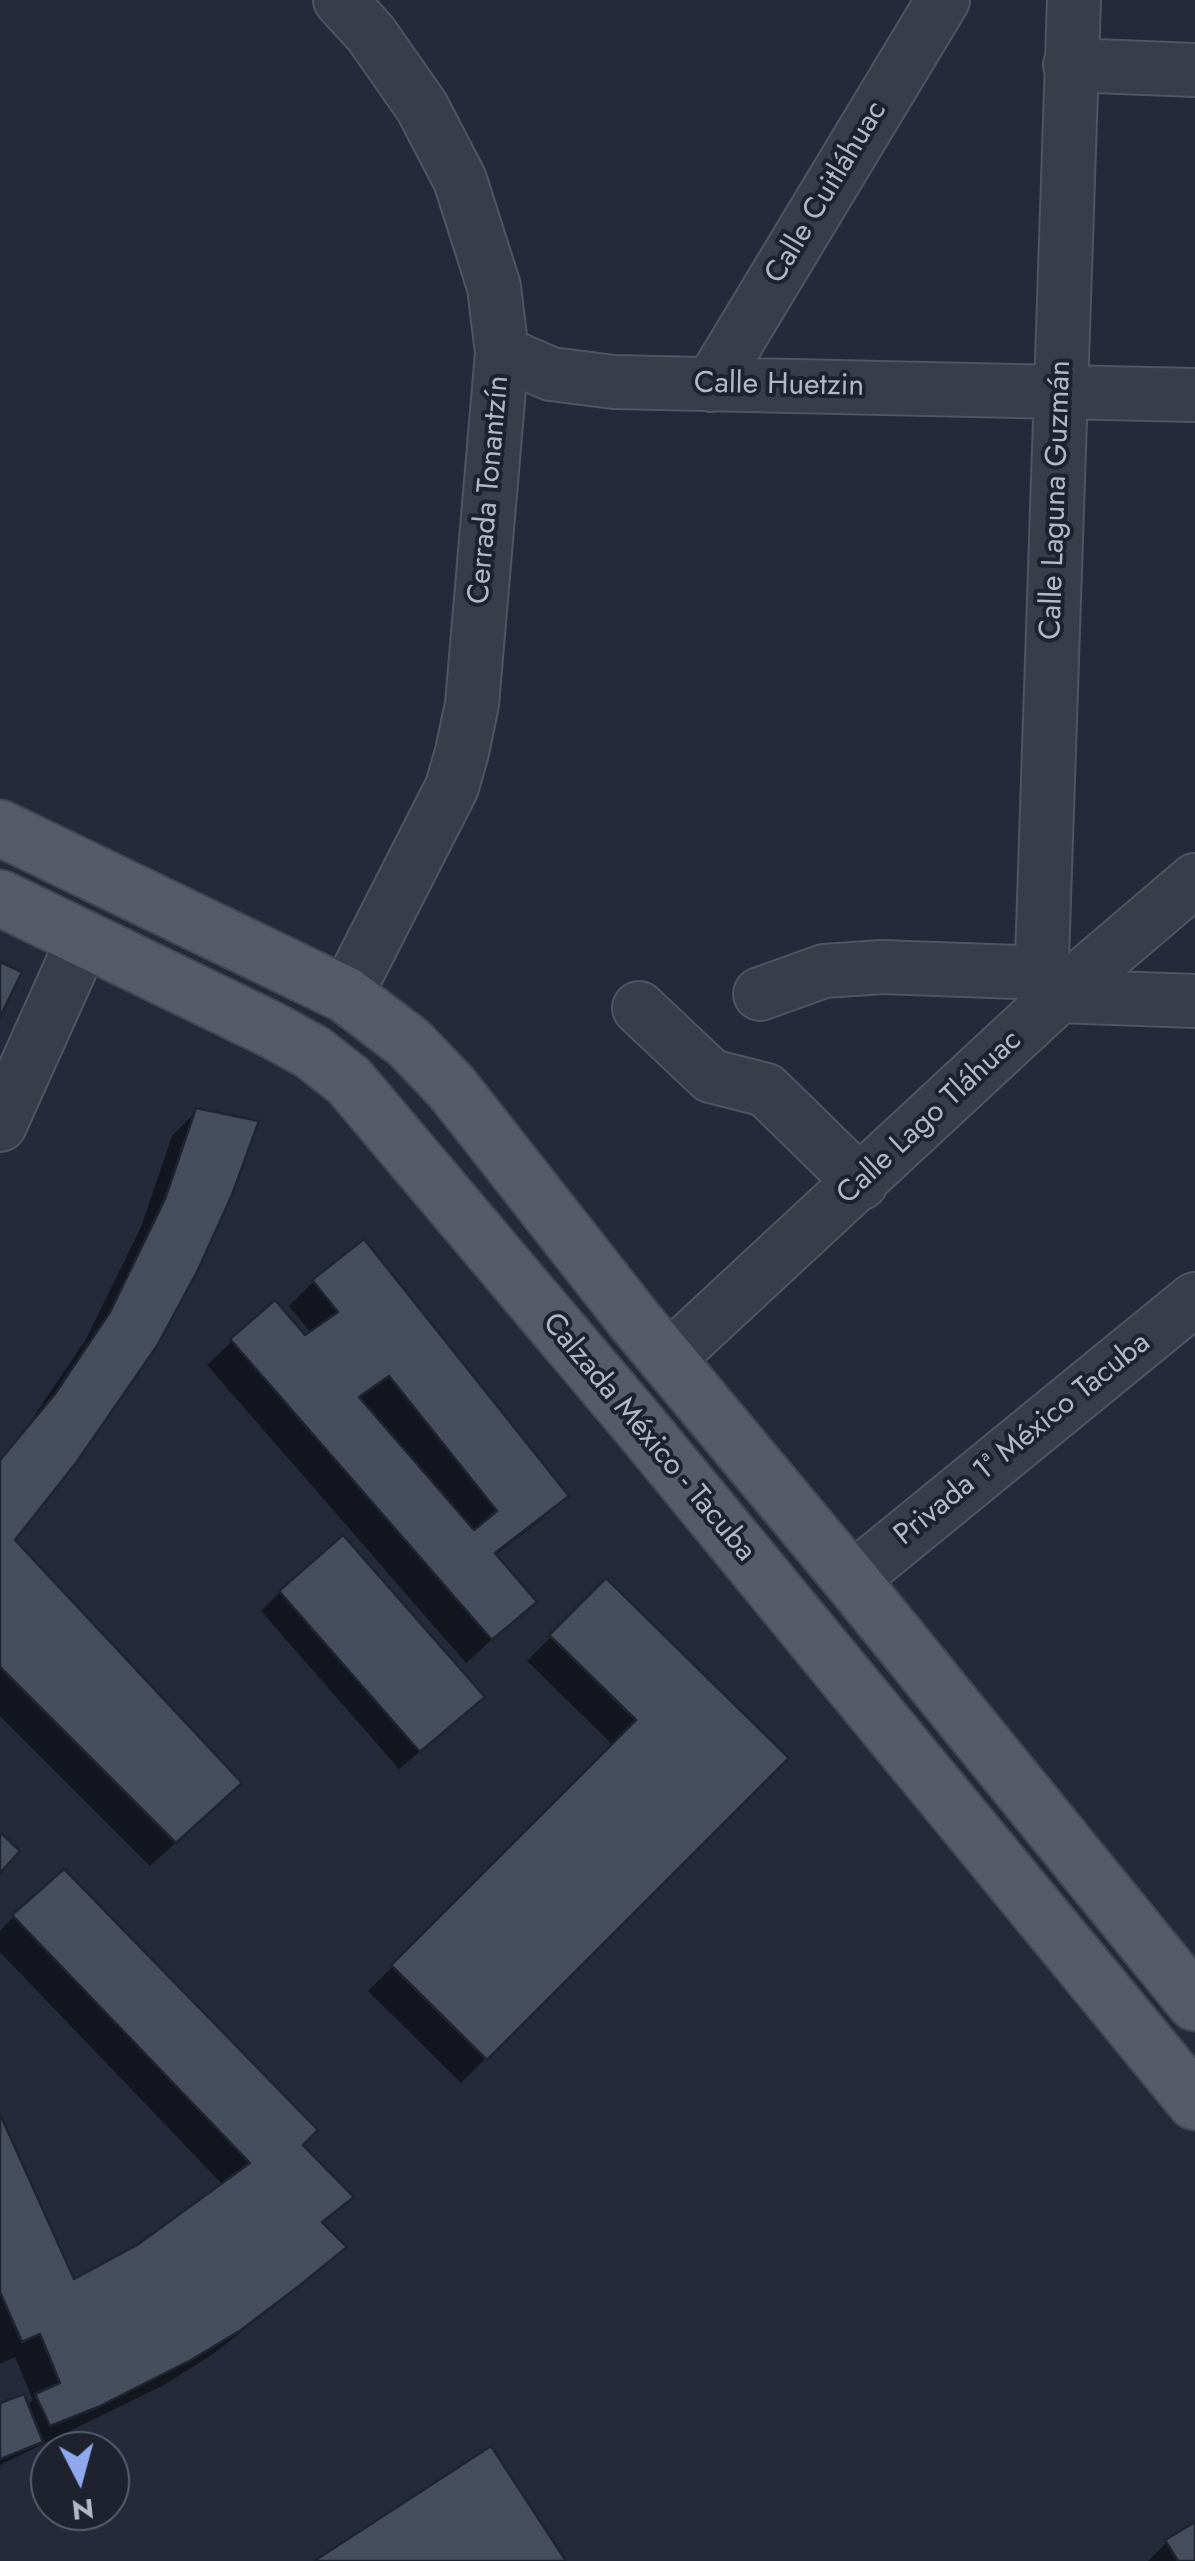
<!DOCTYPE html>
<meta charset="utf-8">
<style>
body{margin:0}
#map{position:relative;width:1195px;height:2561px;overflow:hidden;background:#242a39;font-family:Jost,sans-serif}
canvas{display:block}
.north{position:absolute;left:30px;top:2431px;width:100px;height:100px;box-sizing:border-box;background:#1d222e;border:2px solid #595e6a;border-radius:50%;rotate:174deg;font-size:28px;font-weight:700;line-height:40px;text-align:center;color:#b3b8c5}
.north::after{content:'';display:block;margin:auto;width:35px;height:45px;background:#8fa8ee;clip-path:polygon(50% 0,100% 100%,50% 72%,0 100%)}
</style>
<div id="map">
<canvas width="1195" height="2561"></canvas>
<div class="north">N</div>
</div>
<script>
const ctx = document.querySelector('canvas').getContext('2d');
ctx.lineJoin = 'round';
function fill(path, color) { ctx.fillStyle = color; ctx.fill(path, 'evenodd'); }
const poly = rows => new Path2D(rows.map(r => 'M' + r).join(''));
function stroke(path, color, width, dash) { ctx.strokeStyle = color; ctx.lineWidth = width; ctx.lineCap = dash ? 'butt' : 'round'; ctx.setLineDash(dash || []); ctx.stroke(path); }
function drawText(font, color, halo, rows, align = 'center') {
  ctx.font = font + ' Jost,sans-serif'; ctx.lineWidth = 8; ctx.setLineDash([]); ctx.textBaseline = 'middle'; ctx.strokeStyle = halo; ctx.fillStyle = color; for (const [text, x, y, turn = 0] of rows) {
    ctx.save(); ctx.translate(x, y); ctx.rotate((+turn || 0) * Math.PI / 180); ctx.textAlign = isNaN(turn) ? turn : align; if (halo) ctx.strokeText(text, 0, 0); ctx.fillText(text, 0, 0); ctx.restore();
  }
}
fill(poly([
 [197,1111,255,1123,11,1540,214,1808,150,1866,0,1716,0,1459,30,1422,86,1339,141,1227,172,1136],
 [314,1281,566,1496,541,1520,494,1556,533,1602,466,1663,207,1365,232,1341,304,1338,311,1333,289,1306],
 [606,1582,785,1758,461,2083,368,1991,614,1746,527,1661],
 [280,1592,462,1716,399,1769,261,1611],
 [14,1916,300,2145,350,2197,322,2225,343,2247,319,2271,213,2354,164,2385,0,2465,0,2406,26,2406,33,2400,15,2357,0,2364,0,2120,73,2283,139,2247,223,2185,0,1952,0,1931],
 [1195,2524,1195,2561,1148,2561,1167,2542]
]), '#0007');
const building = poly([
 [0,962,22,972,0,1017,0,962],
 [196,1108,259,1121,232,1195,198,1270,157,1346,76,1463,15,1540,242,1783,176,1843,0,1667,0,1460,55,1394,110,1312,165,1199,196,1108],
 [364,1239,569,1496,495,1553,537,1602,492,1640,230,1339,275,1300,305,1335,338,1312,312,1280,364,1239],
 [389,1376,497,1511,474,1530,359,1397,389,1376],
 [343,1535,485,1697,420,1752,279,1591,343,1535],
 [606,1578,789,1758,487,2060,391,1965,636,1720,549,1635,606,1578],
 [0,1832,20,1851,0,1873,0,1832],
 [64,1869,318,2130,303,2145,354,2197,322,2222,347,2247,299,2286,241,2330,191,2360,98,2407,50,2426,35,2394,60,2383,40,2334,22,2342,0,2292,0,2114,74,2279,137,2245,250,2163,12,1915,64,1869],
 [24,2394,43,2442,0,2459,0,2403,24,2394],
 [491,2446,566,2561,314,2561,491,2446],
 [1195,2522,1195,2561,1178,2561,1165,2540,1195,2522]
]);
fill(building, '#464d5d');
stroke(building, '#1f2430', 2.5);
const minor = poly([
 [340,0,371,34,422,107,460,180,494,287,502,353,472,704,462,752,452,787,346,995],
 [1074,0,1042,959,1045,973,1059,996,1195,1001],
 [1070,65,1195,70],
 [502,353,551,374,614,382,1195,395],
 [711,385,943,0],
 [760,994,824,971,882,967,1045,973],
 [639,1008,711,1076,766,1090,861,1183],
 [0,1125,84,938],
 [668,1359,1059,996,1195,880],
 [851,1580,1195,1299]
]);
const major = poly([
 [0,828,346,995,409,1043,452,1088,635,1321,851,1580,1195,2003],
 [0,898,272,1030,312,1052,349,1081,640,1426,1195,2102]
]);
stroke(minor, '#505561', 56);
stroke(major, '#414652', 59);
stroke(minor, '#383d49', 52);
stroke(major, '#565b69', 55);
drawText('30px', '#b3b8c5', '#1d222e', [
 ["Calle Cuitláhuac",827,193,-59],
 ["Calle Huetzin",779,386,1],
 ["Cerrada Tonantzín",490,490,-85],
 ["Calle Laguna Guzmán",1057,500,-88],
 ["Calle Lago Tláhuac",930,1118,-43],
 ["Calzada México - Tacuba",648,1438,50],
 ["Privada 1ª México Tacuba",1023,1440,-39]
]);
</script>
